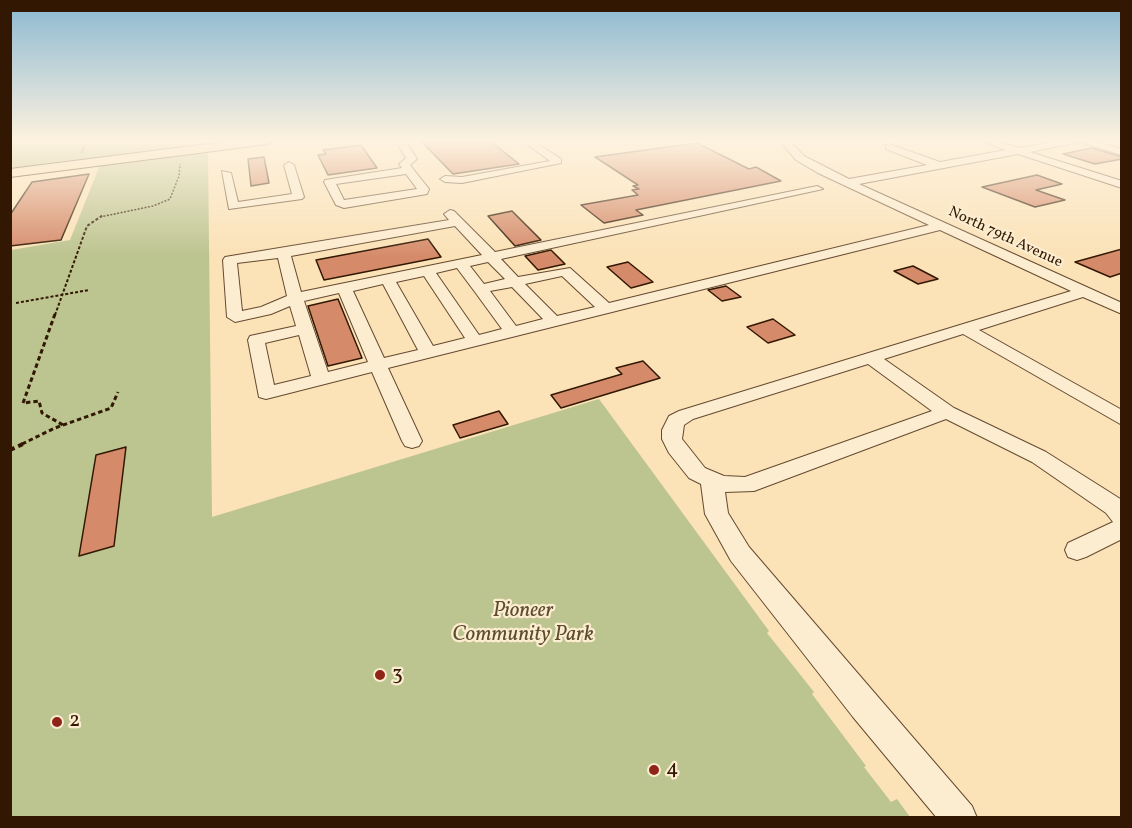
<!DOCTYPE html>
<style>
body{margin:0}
#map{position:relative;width:1132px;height:828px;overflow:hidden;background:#fbe2b7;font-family:Vollkorn,serif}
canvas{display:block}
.frame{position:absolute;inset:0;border:12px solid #321802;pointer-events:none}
</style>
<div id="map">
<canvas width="1132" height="828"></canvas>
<div class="frame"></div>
</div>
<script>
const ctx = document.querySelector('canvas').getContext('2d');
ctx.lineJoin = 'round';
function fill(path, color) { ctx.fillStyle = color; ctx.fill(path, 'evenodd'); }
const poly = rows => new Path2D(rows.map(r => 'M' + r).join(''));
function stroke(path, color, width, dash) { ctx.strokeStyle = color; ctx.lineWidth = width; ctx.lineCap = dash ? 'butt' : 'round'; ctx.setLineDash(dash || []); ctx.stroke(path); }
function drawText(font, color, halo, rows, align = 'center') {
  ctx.font = font + ' Vollkorn,serif'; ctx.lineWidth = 4.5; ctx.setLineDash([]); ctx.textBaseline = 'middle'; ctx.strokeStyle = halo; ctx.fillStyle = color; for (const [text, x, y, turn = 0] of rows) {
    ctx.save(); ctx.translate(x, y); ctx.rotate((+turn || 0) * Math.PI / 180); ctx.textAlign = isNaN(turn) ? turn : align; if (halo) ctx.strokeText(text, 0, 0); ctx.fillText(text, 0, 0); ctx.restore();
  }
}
fill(poly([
 [10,140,188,140,187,145,177,148,11,168],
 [208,152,212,517,599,399,769,631,767,633,814,692,812,694,866,766,864,767,891,802,897,799,910,817,11,818,11,250,70,240,100,165]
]), '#bcc490');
stroke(poly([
 [82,152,84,147]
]), '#737b6a', 3);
const building = poly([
 [420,140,489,140,519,164,453,174,420,140],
 [697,143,749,169,756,167,781,181,636,210,643,215,604,223,581,205,638,195,632,190,639,189,633,186,638,185,595,157,697,143],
 [361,145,377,168,328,175,318,155,326,154,323,150,361,145],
 [1092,148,1122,157,1122,159,1095,164,1063,154,1092,148],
 [264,157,269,183,251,186,248,159,264,157],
 [89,174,61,240,10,246,10,215,32,182,89,174],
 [1037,175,1062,184,1036,190,1065,200,1035,207,982,187,1037,175],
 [512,211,541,240,515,246,488,216,512,211],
 [428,239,441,257,324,280,316,260,428,239],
 [1122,249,1122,273,1110,277,1075,262,1122,249],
 [551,250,565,264,538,270,525,256,551,250],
 [628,262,653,282,631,288,607,267,628,262],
 [913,266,938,279,918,284,894,271,913,266],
 [726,286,741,297,722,301,708,290,726,286],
 [338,299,362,358,328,366,308,306,338,299],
 [773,319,795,335,768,343,747,327,773,319],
 [643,361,660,378,561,408,551,395,622,374,616,368,643,361],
 [499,411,508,424,460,438,453,425,499,411],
 [126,447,114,546,79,556,96,455,126,447]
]);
fill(building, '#d58b6a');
stroke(building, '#321802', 1.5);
const minor = poly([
 [395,140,405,140,417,159,410,165,429,189,427,194,344,208,336,205,324,182,325,180,402,168,399,164,406,158,395,140],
 [406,174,417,189,344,200,336,184,406,174],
 [521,140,532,140,561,159,561,163,462,183,445,182,440,179,445,176,462,177,550,161,521,140],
 [779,140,789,140,804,156,849,179,927,165,886,149,886,145,889,144,940,162,1006,150,979,140,993,140,1019,148,1063,140,1091,140,1122,149,1122,155,1079,142,1030,152,1122,181,1122,188,1018,154,859,184,1122,303,1122,314,1083,297,979,330,1122,410,1122,425,963,334,884,359,954,408,1046,452,1122,500,1122,539,1086,557,1077,560,1068,557,1065,550,1068,543,1113,522,1106,513,1032,462,946,419,754,491,725,492,728,513,749,547,972,806,977,818,937,818,853,717,731,561,705,514,701,484,689,478,669,453,662,439,662,430,669,416,679,411,1071,291,940,230,388,368,422,441,419,446,412,448,405,446,402,441,372,372,266,399,259,397,248,340,250,336,296,326,290,306,271,314,235,322,227,317,223,260,225,257,449,220,444,214,450,210,454,211,495,252,817,186,823,189,501,259,518,277,570,268,609,303,929,225,818,173,796,160,779,140],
 [455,226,482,255,301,292,291,256,455,226],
 [278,258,287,296,261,307,242,311,237,263,278,258],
 [488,262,505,279,484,284,470,266,488,262],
 [457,268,475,292,502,329,479,335,436,273,457,268],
 [424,276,465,338,433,346,396,282,424,276],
 [562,276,595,307,557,316,525,284,562,276],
 [383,284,418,350,384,358,353,291,383,284],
 [512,287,543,319,516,326,490,291,512,287],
 [339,293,368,362,328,372,304,301,339,293],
 [299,335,311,376,274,385,265,343,299,335],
 [868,364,932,411,745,477,724,476,705,468,682,439,684,425,693,419,868,364],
 [289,162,294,165,304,197,302,199,229,209,222,171,231,173,238,202,292,194,284,165,289,162]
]);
const major = poly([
 [240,140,275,140,269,144,10,177,10,169,240,140]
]);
stroke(minor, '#644a2f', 2);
stroke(major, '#321802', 2);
stroke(poly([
 [100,217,153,206,170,199,179,176,180,164]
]), '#321802', 1.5, [2, 1.5]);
stroke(poly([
 [16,303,89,290],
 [55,315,87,226,103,215]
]), '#321802', 2, [3, 2]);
stroke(poly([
 [55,314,23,403,39,401,42,413,63,425],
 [22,444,55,428,111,408,118,392]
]), '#321802', 3, [4.5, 3]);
stroke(poly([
 [10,450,25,443]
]), '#321802', 4, [5, 4]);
fill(minor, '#fcecd0');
fill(major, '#fbe2b7');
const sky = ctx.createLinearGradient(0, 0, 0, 256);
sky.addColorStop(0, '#8bb8d2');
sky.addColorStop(0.55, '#fdf2df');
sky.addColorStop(1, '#fdf2df00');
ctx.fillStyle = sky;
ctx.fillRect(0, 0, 1132, 256);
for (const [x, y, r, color] of [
 [380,675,6,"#8f2418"],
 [57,722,6,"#8f2418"],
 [654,770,6,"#8f2418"]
]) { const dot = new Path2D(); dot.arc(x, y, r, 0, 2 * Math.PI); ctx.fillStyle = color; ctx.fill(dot); stroke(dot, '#fcecd0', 2); }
drawText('15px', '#321802', '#fcecd0', [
 ["North 79th Avenue",1005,238,25]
]);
drawText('italic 21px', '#5b4c2d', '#fcecd0', [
 ["Pioneer",523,612],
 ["Community Park",523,636]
]);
drawText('21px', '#321802', '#fcecd0', [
 ["3",392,675],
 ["2",69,722],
 ["4",666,770]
], 'left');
</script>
